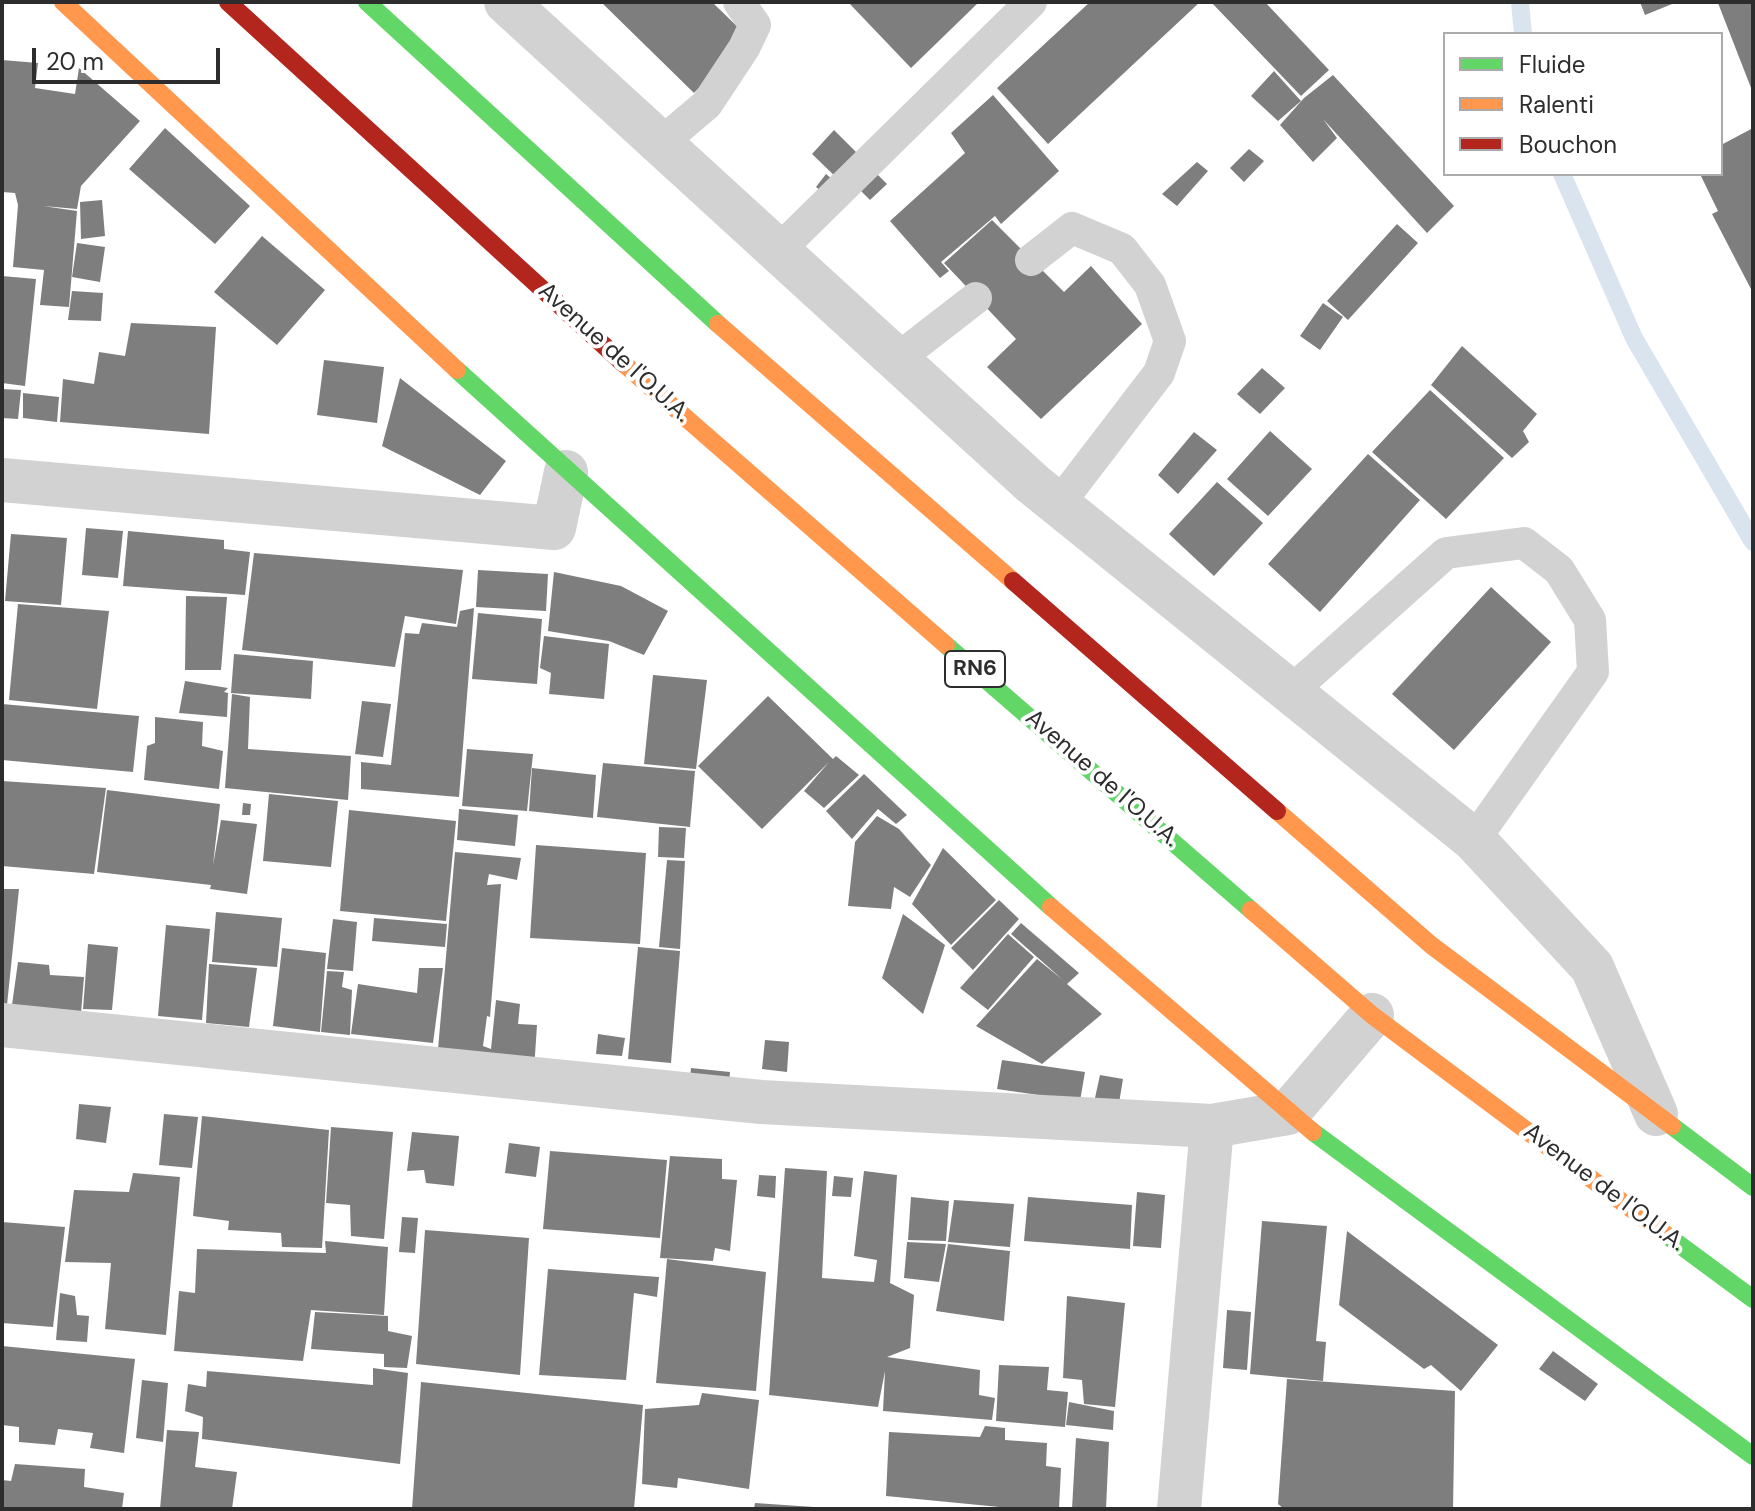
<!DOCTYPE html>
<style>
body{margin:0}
#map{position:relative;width:1755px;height:1511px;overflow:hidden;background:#fff;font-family:"DM Sans",sans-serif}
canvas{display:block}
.frame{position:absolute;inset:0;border:4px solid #2d2d2d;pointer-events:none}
.legend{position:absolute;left:1443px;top:32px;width:280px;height:144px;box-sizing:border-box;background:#fff;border:2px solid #ababab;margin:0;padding:10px 14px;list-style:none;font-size:24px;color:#2d2d2d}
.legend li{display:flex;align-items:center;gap:16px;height:40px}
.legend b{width:40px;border:2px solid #ababab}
.scale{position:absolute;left:32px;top:48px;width:188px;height:36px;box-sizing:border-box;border:4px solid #2d2d2d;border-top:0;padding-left:10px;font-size:24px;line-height:28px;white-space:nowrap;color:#2d2d2d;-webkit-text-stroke:6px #fff;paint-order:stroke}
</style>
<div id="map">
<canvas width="1755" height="1511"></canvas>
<div class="frame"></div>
<ul class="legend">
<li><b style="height:10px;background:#63d668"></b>Fluide</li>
<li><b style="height:10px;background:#ff974d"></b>Ralenti</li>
<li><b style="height:10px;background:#b3261e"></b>Bouchon</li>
</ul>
<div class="scale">20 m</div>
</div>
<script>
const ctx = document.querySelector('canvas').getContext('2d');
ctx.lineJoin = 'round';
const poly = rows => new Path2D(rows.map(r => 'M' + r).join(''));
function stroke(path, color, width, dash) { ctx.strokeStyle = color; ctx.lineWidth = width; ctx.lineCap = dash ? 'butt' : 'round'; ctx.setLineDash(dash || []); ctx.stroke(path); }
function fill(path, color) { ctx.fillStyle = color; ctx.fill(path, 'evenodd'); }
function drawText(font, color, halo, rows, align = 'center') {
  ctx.font = font + ' "DM Sans",sans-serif'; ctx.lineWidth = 8; ctx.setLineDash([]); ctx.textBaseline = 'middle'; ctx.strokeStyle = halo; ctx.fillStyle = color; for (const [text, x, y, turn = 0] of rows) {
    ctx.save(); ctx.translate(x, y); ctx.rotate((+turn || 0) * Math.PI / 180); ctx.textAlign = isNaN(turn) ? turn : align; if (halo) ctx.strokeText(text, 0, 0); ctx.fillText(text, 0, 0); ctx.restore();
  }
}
stroke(poly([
 [1520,2,1523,34],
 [1562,174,1634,338,1753,542]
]), '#dae4ee', 18);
fill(poly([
 [601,2,712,2,748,37,694,93],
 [848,2,979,2,911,68],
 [1090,2,1200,2,1048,144,997,88],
 [1211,2,1265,2,1329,70,1301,96],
 [1640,2,1677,2,1645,15],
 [1720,2,1753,2,1753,93,1718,3],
 [2,60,38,63,35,88,75,94,79,68,140,121,81,186,77,209,43,206,77,211,69,307,40,305,44,270,13,267,18,205,15,193,2,192],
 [1274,71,1301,101,1278,121,1251,96],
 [1333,75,1454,206,1427,233,1323,119,1337,138,1313,162,1280,125,1304,98],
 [993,95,1059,171,1001,224,995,216,941,262,949,271,940,278,890,221,965,153,951,133],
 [165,128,250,206,215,244,129,169],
 [1753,128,1753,293,1712,214,1718,211,1700,174,1721,174,1721,145],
 [834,130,865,161,843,184,812,154],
 [1249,149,1264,161,1244,182,1230,168],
 [1197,162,1208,171,1177,206,1162,194],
 [870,167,887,184,870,200,853,183],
 [826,174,838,184,827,196,816,187],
 [102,200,105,236,81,239,80,202],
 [992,220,1064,292,1091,266,1142,324,1041,419,987,367,1016,339,944,263],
 [1397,224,1418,243,1348,320,1327,301],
 [262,236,325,290,277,345,214,292],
 [77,243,105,247,100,282,72,277],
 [2,276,36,279,25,386,2,383],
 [72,291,103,293,101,321,68,320],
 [1323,303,1343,317,1320,350,1300,336],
 [131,323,216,327,209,434,60,422,63,379,94,384,99,352,125,356],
 [1462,346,1537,414,1523,431,1529,442,1512,458,1431,385],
 [324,360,384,367,377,423,317,415],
 [1262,368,1285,388,1260,414,1237,394],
 [400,378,506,461,480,495,382,446],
 [2,389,21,390,18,419,2,418],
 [1430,390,1504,458,1446,519,1372,452],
 [23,393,59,397,57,422,23,418],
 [1270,431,1312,469,1268,516,1227,479],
 [1194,432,1217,450,1178,494,1158,475],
 [1368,454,1420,500,1320,612,1268,564],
 [1217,482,1263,523,1214,576,1169,534],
 [86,528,123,531,118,578,82,575],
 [128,531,224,540,224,549,250,552,245,595,123,586],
 [11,534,67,538,61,605,5,601],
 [254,553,463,570,456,624,405,616,395,667,242,650],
 [478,570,548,574,546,611,476,607],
 [554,572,621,586,668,611,644,655,609,641,548,631],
 [1491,587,1551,642,1454,750,1392,694],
 [186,596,227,597,221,670,185,670],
 [18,604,109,611,97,709,9,700],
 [474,608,459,797,361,789,361,762,391,765,405,633,419,634,422,623,457,627,460,611],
 [478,613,542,619,537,684,472,679],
 [544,636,609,644,604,699,549,694,551,673,540,668],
 [234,654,313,661,311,699,231,693],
 [653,675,707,680,696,769,644,764],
 [185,681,228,688,224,692,228,693,227,717,179,713],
 [232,694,250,697,248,749,351,756,348,800,225,788],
 [768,696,833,759,836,756,859,775,824,808,804,791,829,762,762,829,698,766],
 [362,701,391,704,383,757,355,754],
 [2,704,139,716,133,772,2,760],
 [155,717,203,722,202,746,223,751,219,789,144,780,147,746,155,743],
 [467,749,533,754,527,811,462,806],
 [603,763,695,771,690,827,597,817],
 [532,768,596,775,593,818,529,811],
 [864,774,907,815,896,824,878,809,852,839,826,811],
 [2,781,106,788,94,874,2,866],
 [107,790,220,804,213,865,221,820,257,824,247,894,210,889,211,885,97,872],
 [269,794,338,801,331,867,263,861],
 [243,803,251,804,250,815,242,815],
 [459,809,518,815,515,846,457,840],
 [349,810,456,821,446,921,340,911],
 [877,816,899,829,931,865,910,897,894,887,891,909,848,906,855,842],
 [659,827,686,828,684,858,658,857],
 [536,845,646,853,640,944,530,938],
 [943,848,996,900,951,945,912,904],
 [455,852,521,858,517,880,489,874,487,885,501,884,490,1017,487,1016,483,1046,491,1049,496,1000,520,1004,518,1024,537,1025,534,1070,437,1061],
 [667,860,685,861,680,949,659,947],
 [2,889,19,889,7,1005,2,1004],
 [999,900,1019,919,973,970,951,948],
 [216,912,282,918,277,967,212,962],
 [903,914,945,945,923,1014,882,978],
 [374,918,447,924,445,947,372,941],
 [333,919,357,922,353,971,327,969],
 [1021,923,1079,973,1067,984,1102,1014,1042,1064,976,1026,1037,959,1063,980,1011,934],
 [166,925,210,929,202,1020,158,1016],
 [1008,934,1034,957,988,1010,960,988],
 [88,944,118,947,112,1010,83,1009],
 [638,947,680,951,671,1063,628,1059],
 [282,948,326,953,320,1032,273,1026],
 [18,962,49,965,50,975,84,977,81,1013,12,1005],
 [209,964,257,968,249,1027,206,1023],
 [419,968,443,968,433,1043,351,1034,358,984,417,993],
 [327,971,344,972,342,987,352,990,350,1035,321,1032],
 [598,1034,625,1038,622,1056,596,1054],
 [765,1040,789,1042,787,1072,762,1069],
 [1002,1060,1085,1072,1080,1101,997,1089],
 [691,1068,730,1072,728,1093,689,1088],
 [1100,1075,1123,1079,1119,1103,1095,1098],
 [79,1104,111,1107,106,1143,76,1139],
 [164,1114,198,1117,192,1168,159,1165],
 [202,1116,329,1130,322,1248,282,1247,281,1233,228,1230,229,1221,193,1216],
 [331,1127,393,1132,384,1239,351,1236,350,1205,326,1203],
 [412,1132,459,1136,454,1186,426,1183,424,1170,407,1171],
 [509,1143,540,1147,536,1177,505,1173],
 [550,1151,667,1160,660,1238,543,1229],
 [670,1156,722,1159,722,1179,737,1180,730,1251,715,1248,713,1261,660,1258],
 [785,1168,827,1171,822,1278,874,1282,877,1260,854,1256,864,1171,897,1175,890,1283,914,1295,910,1348,887,1357,980,1370,979,1395,995,1398,992,1420,883,1411,885,1371,878,1407,769,1395],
 [133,1173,180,1177,166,1335,105,1329,111,1263,65,1262,74,1190,129,1192],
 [759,1175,776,1176,775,1198,757,1196],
 [834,1176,853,1178,851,1197,832,1196],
 [1137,1192,1165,1195,1161,1248,1133,1246],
 [911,1197,949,1201,946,1241,908,1240],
 [1028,1197,1132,1205,1130,1249,1024,1241],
 [954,1200,1014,1204,1010,1247,948,1242],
 [402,1217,418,1218,415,1253,399,1252],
 [1262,1221,1327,1226,1316,1341,1326,1342,1323,1381,1250,1374],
 [2,1222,65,1227,53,1327,2,1323],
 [425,1230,529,1238,520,1375,416,1364],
 [1347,1231,1498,1345,1461,1391,1431,1365,1424,1369,1339,1305],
 [325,1241,388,1247,384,1315,311,1310,303,1361,174,1351,179,1291,195,1293,197,1249,326,1253],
 [907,1242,946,1244,939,1282,904,1278],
 [948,1244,1010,1251,1004,1321,936,1311],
 [667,1259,766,1272,756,1391,656,1383],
 [548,1269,659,1277,657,1297,634,1293,626,1380,539,1375],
 [60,1293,75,1296,77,1315,89,1316,87,1342,56,1340],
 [1067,1296,1125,1303,1115,1407,1084,1404,1082,1380,1063,1378],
 [1227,1310,1251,1312,1247,1370,1223,1368],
 [315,1312,388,1316,388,1331,412,1336,407,1368,384,1367,384,1354,311,1349],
 [2,1346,135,1359,124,1453,90,1448,93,1433,58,1429,55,1445,19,1442,19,1427,2,1425],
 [1553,1351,1598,1384,1585,1401,1539,1369],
 [999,1365,1049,1367,1047,1390,1068,1392,1065,1427,996,1421],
 [373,1368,408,1373,400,1464,202,1439,203,1417,185,1411,188,1384,206,1387,207,1371,373,1385],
 [1287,1379,1455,1391,1453,1509,1284,1509,1278,1504],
 [142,1380,168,1383,163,1442,136,1438],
 [421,1382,643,1405,634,1509,412,1509],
 [702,1393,759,1400,749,1489,678,1478,677,1488,642,1484,645,1409,699,1405],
 [1069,1402,1114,1411,1113,1430,1066,1425],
 [985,1426,1005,1428,1005,1440,1047,1443,1046,1466,1061,1468,1059,1509,1020,1509,886,1496,889,1432,980,1437],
 [167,1430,199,1432,195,1467,237,1472,232,1509,160,1509],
 [1076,1438,1109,1442,1106,1509,1072,1509],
 [15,1464,85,1469,84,1487,124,1493,122,1509,2,1509,2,1480,11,1481],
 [755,1503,814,1507,814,1509,754,1509]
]), '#7e7e7e');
stroke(poly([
 [661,143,707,104,744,48,755,25,739,2],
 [777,252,1031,2],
 [1031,260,1072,228,1122,249,1150,285,1170,341,1159,373,1058,505],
 [896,360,976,298],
 [1289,693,1446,553,1524,543,1559,570,1590,620,1593,672,1474,840]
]), '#d2d2d2', 32);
stroke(poly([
 [506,2,1033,484,1474,840,1592,967,1656,1114],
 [2,480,554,528,566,472],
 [2,1025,761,1102,1212,1126,1288,1113,1372,1015],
 [1179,1509,1212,1126]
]), '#d2d2d2', 44);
stroke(poly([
 [367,2,718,324],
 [457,370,1051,907],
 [946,645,1251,910],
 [1672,1126,1753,1187],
 [1313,1132,1753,1456],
 [1665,1234,1753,1299]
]), '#63d668', 18);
stroke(poly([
 [63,2,457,370],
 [718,324,1013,581],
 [623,363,946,645],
 [1277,811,1431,945,1672,1126],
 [1051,907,1313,1132],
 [1251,910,1372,1015,1665,1234]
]), '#ff974d', 18);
stroke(poly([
 [228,2,623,363],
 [1013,581,1277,811]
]), '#b3261e', 18);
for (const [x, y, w] of [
 [975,669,60]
]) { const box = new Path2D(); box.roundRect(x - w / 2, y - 18, w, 36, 6); ctx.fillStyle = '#fff'; ctx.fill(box); stroke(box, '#2d2d2d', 2); }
drawText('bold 22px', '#2d2d2d', null, [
 ["RN6",975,669]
]);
drawText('24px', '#2d2d2d', '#fff', [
 ["Avenue de l'O.U.A.",614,353,42],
 ["Avenue de l'O.U.A.",1102,779,41],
 ["Avenue de l'O.U.A.",1604,1188,37]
]);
</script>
